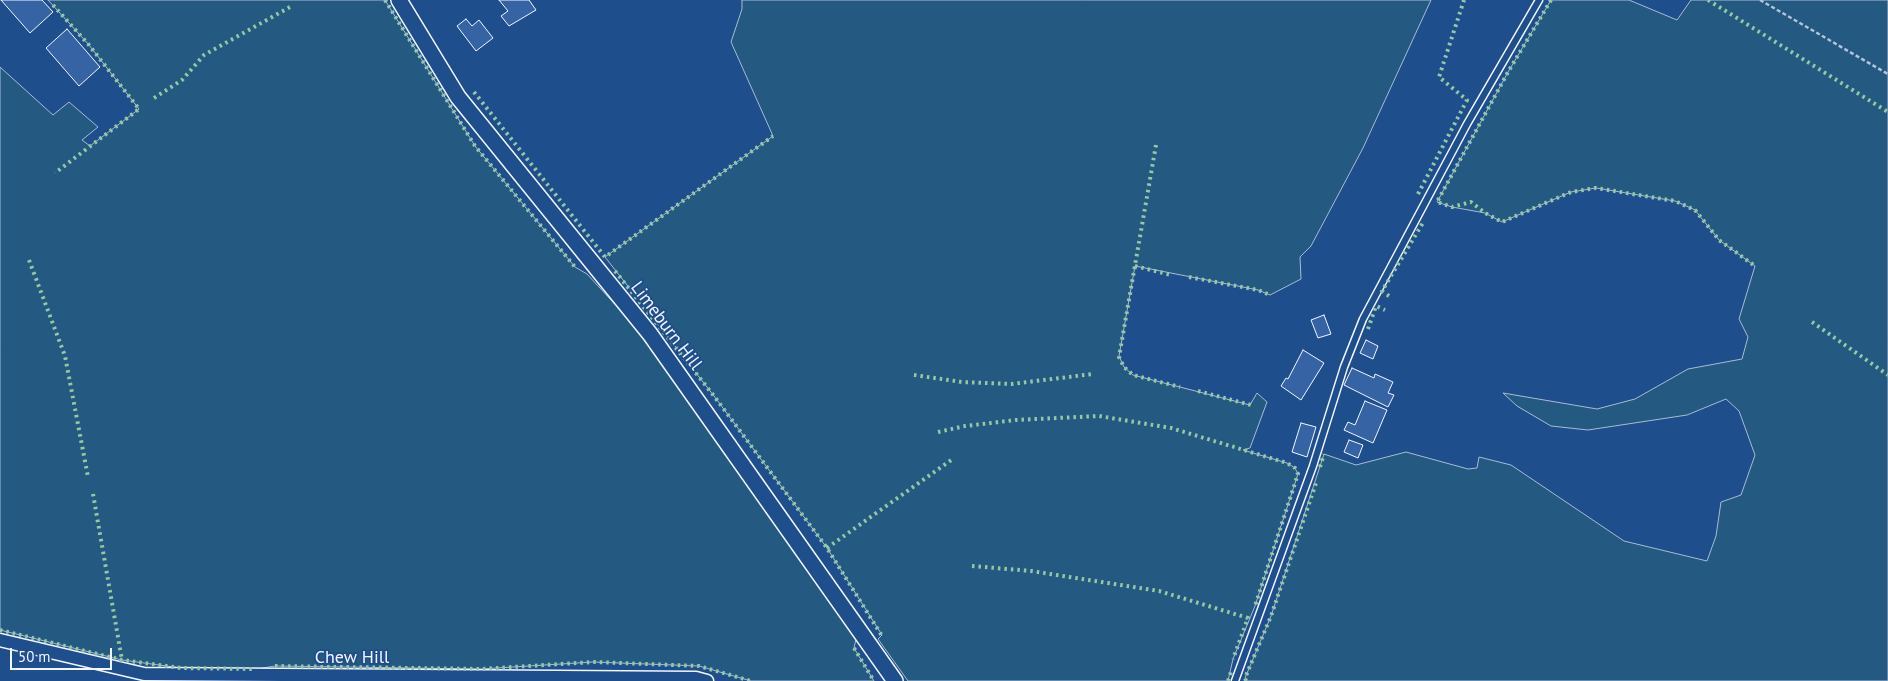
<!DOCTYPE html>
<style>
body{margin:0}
#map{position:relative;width:1888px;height:681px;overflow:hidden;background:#1f4e8c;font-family:"PT Sans",sans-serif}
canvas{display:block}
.scale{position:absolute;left:10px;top:648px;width:102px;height:22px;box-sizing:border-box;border:2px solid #f2f6ff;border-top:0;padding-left:6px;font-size:15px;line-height:18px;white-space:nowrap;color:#f2f6ff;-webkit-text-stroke:4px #1f4e8c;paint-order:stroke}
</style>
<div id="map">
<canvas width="1888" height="681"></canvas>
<div class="scale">50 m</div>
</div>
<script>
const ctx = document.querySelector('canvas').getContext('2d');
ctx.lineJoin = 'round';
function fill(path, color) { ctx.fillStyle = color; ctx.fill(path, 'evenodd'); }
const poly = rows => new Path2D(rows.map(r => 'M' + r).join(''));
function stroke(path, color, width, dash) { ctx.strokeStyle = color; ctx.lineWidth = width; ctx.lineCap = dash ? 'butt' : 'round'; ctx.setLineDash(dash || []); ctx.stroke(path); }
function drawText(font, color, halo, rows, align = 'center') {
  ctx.font = font + ' "PT Sans",sans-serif'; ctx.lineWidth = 4; ctx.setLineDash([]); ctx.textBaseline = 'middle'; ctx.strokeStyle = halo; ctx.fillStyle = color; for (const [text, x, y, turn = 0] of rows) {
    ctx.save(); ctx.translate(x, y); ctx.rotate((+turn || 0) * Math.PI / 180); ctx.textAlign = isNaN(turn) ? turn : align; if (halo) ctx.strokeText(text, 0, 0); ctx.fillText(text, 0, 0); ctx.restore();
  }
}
const green = poly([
 [48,0,385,0,475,146,575,267,587,274,647,339,856,639,854,648,874,681,751,681,699,666,593,662,481,669,275,666,257,669,181,668,122,660,0,630,0,67,53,115,69,102,98,127,82,140,90,146,139,109,89,45,48,0],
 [742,0,1431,0,1363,148,1311,246,1300,257,1301,279,1270,295,1258,290,1135,266,1119,356,1124,367,1133,375,1250,405,1257,393,1267,402,1250,448,1243,450,1287,463,1295,468,1298,474,1255,606,1233,659,1228,681,908,681,878,639,882,635,827,548,714,396,605,257,773,136,731,42,742,9,742,0],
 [1551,0,1629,0,1677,20,1691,0,1888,0,1888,681,1246,681,1245,678,1271,616,1324,454,1356,465,1406,452,1468,469,1477,468,1479,457,1511,465,1624,541,1707,561,1716,536,1721,502,1741,495,1755,455,1739,411,1726,399,1687,415,1588,430,1551,426,1517,406,1503,393,1597,409,1635,399,1688,369,1742,359,1748,337,1739,319,1755,266,1719,240,1695,210,1675,201,1596,188,1571,192,1502,222,1485,213,1452,207,1437,202,1508,72,1551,0]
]);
fill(green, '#245a82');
stroke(green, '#a8bbd7', 1);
const building = poly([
 [1,0,42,0,53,12,30,33,1,0],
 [499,0,529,0,536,10,509,26,501,16,508,11,499,0],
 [466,19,472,26,479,20,493,38,476,51,457,26,466,19],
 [67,29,100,67,79,86,46,48,67,29],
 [1324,315,1331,334,1318,338,1311,320,1324,315],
 [1366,340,1378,346,1373,359,1360,353,1366,340],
 [1303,350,1324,363,1301,400,1281,386,1286,378,1288,379,1303,350],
 [1352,368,1374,378,1375,374,1393,382,1388,393,1394,395,1388,407,1344,385,1352,368],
 [1365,401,1387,410,1373,443,1344,430,1348,422,1355,425,1365,401],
 [1301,423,1316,427,1307,457,1292,452,1301,423],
 [1349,440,1363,445,1358,458,1344,452,1349,440]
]);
fill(building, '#3563a3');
stroke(building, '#f2f6ff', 1);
const service = poly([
 [1235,681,1313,466,1344,367,1363,319,1467,124,1539,0]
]);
const minor = poly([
 [0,640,144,674,696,678,707,681]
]);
const tertiary = poly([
 [399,0,458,97,650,334,895,681]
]);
stroke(service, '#f2f6ff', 9);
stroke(minor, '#f2f6ff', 15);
stroke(tertiary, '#f2f6ff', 18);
stroke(poly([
 [1760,0,1888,74]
]), '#b3c4dc', 2.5, [4, 2.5]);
stroke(service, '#1f4e8c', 6);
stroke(minor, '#1f4e8c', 12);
stroke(tertiary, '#1f4e8c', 15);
stroke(poly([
 [385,0,475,146,575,267],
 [1551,0,1508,72,1437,202,1452,207,1471,202,1485,213,1502,222,1571,192,1596,188,1675,201,1695,210,1719,240,1755,266],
 [1708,0,1888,112],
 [53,5,89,45,139,109,55,173],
 [474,92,605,257,773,136],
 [154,98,182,80,204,55,290,7],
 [1156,145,1119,357,1124,367,1133,375,1180,387],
 [1418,194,1467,100,1439,77,1464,0],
 [29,260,65,356,88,477],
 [1135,266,1171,275],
 [615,271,714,396,827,548,882,636],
 [1189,277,1258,290,1270,295],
 [1389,296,1382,291,1424,221],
 [1812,322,1888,375],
 [1368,329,1376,306,1385,310],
 [914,375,962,382,1011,384,1093,374],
 [1198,391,1251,405],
 [938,432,965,426,1016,420,1099,416,1171,428,1287,463,1295,468,1298,474,1255,606],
 [1320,467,1324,454],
 [93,494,122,660],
 [827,548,954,458],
 [972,566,1031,571,1159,591,1248,618,1233,659],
 [0,630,122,660,181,668,253,669],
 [854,648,874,681],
 [275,666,481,669,593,662,699,666,751,681],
 [1228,681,1232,669],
 [1246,681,1245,678,1271,616,1316,483]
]), '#97c8a6', 4, [2.5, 4]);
drawText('18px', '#f2f6ff', '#1f4e8c', [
 ["Limeburn Hill",666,326,53],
 ["Chew Hill",352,658]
]);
</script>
